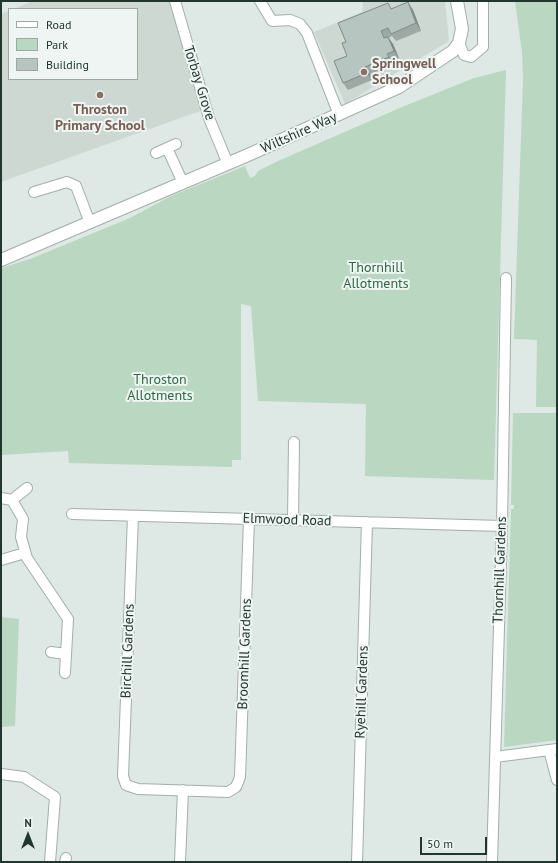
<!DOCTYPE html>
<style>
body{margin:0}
#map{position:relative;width:558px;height:863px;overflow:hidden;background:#dee8e4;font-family:"PT Sans",sans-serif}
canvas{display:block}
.frame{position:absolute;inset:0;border:2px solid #223630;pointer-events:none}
.legend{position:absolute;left:8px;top:8px;width:130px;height:72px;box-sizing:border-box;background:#eef5f2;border:1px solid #9ca9a4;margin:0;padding:5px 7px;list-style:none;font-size:12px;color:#223630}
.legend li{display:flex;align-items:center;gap:8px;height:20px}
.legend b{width:20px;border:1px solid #9ca9a4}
.north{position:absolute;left:8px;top:815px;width:40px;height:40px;-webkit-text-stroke:3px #eef5f2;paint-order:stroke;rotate:0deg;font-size:11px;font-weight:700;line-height:16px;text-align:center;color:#223630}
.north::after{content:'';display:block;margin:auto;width:14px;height:18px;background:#223630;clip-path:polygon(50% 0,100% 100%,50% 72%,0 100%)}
.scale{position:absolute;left:420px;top:837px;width:67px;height:18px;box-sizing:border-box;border:2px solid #223630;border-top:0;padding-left:5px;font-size:12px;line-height:14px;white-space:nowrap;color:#223630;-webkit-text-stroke:3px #eef5f2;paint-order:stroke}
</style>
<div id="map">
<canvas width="558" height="863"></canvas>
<div class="frame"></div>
<ul class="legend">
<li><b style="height:5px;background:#fff"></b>Road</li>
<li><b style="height:11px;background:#b9d7c1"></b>Park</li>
<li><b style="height:11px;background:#b7c5c0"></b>Building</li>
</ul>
<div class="north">N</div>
<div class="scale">50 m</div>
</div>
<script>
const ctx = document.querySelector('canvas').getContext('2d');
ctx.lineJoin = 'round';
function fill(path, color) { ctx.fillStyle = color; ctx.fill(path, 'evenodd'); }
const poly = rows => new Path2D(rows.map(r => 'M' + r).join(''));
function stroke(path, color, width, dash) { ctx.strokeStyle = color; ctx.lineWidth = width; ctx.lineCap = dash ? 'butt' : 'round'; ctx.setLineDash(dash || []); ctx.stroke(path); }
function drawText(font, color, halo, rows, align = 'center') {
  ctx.font = font + ' "PT Sans",sans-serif'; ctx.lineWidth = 4; ctx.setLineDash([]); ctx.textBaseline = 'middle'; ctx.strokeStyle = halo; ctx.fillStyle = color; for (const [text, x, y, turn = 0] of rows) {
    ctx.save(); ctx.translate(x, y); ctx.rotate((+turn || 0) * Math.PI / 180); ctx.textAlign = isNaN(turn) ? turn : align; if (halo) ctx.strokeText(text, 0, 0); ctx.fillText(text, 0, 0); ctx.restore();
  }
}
fill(poly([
 [33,1,169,1,203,110,1,182,1,14,9,11,9,79,137,79,137,9,14,9],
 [363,1,445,1,449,41,345,104,314,32,362,12]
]), '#cdd8d3');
fill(poly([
 [515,1,557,1,557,407,536,407,537,340,514,339,523,79,522,52],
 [506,70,494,480,365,476,366,404,258,401,251,306,241,304,241,460,232,460,232,467,69,463,68,451,1,455,1,268,30,259,130,218,171,196,245,166,250,178,255,176,258,171,278,161,402,107,474,78],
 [513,413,557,413,557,740,504,747,511,509,514,509,514,505,511,505],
 [1,617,19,619,15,726,1,727]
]), '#b9d7c1');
const minor = poly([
 [175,1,209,118,228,164],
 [260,1,272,21,290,20,300,24,307,33,339,115],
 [459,43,464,55,471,57,483,47,483,1],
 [167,148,183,183],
 [156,153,176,144],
 [34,192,67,182,76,186,90,223],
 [1,498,12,500,23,519,21,537,27,558,68,619,65,673],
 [12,500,27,488],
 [72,514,502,526],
 [133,516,123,776,126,785,138,789,228,792,236,787,240,777,249,519],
 [293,520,294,442],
 [1,560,25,553],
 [51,652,66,654],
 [549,750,557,780],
 [495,757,557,749],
 [1,774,24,777,55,797,50,862],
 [65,862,66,858],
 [180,862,183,790],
 [357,862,367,522],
 [492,862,502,526,506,278]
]);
const tertiary = poly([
 [1,260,248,155,399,87,453,51,459,43,462,29,457,1]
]);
stroke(minor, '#a2afaa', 12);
stroke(tertiary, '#a2afaa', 14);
stroke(minor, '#fff', 10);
stroke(tertiary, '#fff', 12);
fill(poly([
 [413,10,421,31,396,41,392,36,388,38,393,44,399,58,392,61,394,65,370,74,372,80,348,90,343,83,347,56,346,42]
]), '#9da9a5');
fill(poly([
 [408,2,413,10,421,31,416,23],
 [388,37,393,44,399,58,394,51],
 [365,67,370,74,372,80,367,73]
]), '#808a86');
const building = poly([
 [408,2,416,23,391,34,388,28,381,31,384,38,388,37,394,51,387,54,389,57,365,67,367,73,343,83,334,61,347,56,342,43,346,42,338,23,388,3,391,9,408,2]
]);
fill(building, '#b7c5c0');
stroke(building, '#808a86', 1);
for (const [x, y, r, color] of [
 [364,72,4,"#8d6e63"],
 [100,95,4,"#8d6e63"]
]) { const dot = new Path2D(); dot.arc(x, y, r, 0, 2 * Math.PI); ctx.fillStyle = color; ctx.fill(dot); stroke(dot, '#eef5f2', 1.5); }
drawText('bold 14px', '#785e54', '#eef5f2', [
 ["Springwell",372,64],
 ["School",372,80],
 ["Throston",100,110,"center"],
 ["Primary School",100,126,"center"]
], 'left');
drawText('14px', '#223630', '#eef5f2', [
 ["Torbay Grove",199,83,73],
 ["Wiltshire Way",299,133,-24],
 ["Elmwood Road",287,520,2],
 ["Thornhill Gardens",500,570,-88],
 ["Birchill Gardens",128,651,-88],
 ["Broomhill Gardens",245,654,-88],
 ["Ryehill Gardens",362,692,-88]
]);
drawText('14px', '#306845', '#eef5f2', [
 ["Thornhill",376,268],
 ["Allotments",376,284],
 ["Throston",160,380],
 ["Allotments",160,396]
]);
</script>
